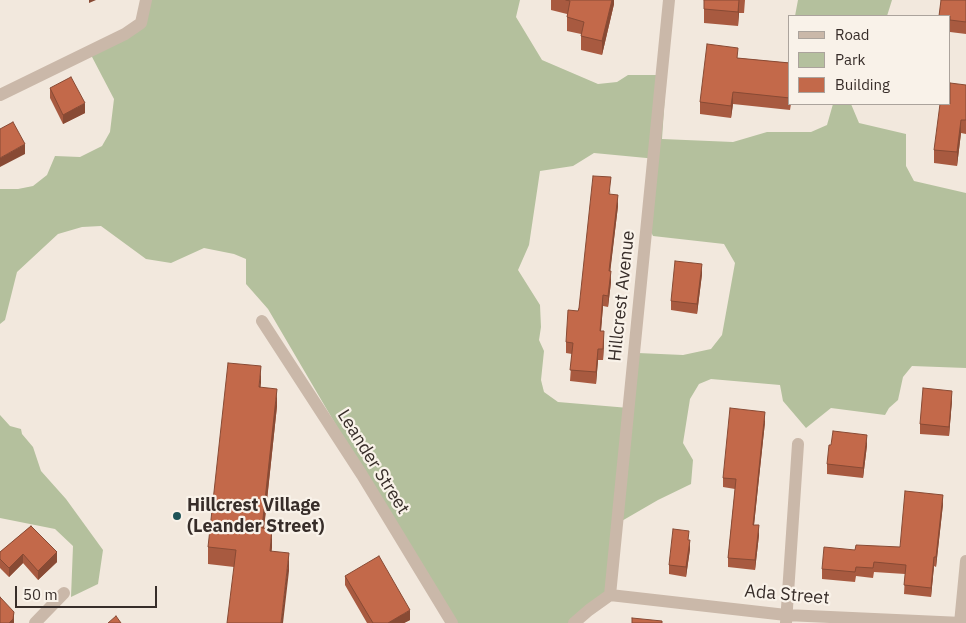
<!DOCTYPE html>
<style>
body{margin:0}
#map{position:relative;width:966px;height:623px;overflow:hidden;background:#f2e8dd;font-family:"IBM Plex Sans",sans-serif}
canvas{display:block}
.legend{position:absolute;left:788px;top:15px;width:162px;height:90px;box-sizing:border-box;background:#f9f2e9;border:1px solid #aba39c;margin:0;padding:6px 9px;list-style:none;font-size:15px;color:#372d29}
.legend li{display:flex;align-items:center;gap:10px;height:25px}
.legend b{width:25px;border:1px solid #aba39c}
.scale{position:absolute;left:15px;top:586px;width:142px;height:22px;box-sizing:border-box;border:2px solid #372d29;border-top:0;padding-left:6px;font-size:15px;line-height:18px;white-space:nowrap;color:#372d29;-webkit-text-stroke:4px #f9f2e9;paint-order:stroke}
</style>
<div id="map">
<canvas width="966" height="623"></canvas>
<ul class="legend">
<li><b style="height:6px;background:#cab8a9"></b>Road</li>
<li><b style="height:14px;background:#b4c09d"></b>Park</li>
<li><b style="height:14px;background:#c3694a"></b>Building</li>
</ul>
<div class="scale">50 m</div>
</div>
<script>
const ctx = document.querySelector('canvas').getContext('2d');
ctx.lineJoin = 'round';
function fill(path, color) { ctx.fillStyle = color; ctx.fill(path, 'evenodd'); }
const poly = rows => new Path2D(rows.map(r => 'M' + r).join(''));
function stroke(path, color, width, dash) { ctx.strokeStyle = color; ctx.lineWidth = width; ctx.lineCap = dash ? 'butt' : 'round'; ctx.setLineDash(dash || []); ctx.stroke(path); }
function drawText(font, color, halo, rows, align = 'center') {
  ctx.font = font + ' "IBM Plex Sans",sans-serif'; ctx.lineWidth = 4.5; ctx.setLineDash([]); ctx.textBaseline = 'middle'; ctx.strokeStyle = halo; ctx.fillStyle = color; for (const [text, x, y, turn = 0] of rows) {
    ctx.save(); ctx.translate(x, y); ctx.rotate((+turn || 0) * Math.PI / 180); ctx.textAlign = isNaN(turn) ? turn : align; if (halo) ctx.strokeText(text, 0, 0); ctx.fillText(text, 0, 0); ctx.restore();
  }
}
fill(poly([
 [145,0,520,0,516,17,542,60,598,84,617,82,628,75,663,75,666,79,662,139,733,142,767,132,811,132,827,125,833,104,851,104,859,123,906,134,906,166,914,181,966,193,966,368,912,366,903,377,898,400,889,408,885,415,831,408,806,428,783,401,780,385,711,379,699,384,690,399,683,443,693,460,691,484,658,500,620,522,612,592,575,623,452,623,268,309,246,284,246,259,234,254,204,248,171,263,146,259,101,226,82,227,58,234,17,272,5,320,0,324,0,189,18,189,33,186,47,175,55,156,80,157,102,146,110,132,114,99,91,55,140,21],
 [594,153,657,159,651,232,653,236,724,244,735,263,722,335,711,349,683,355,638,353,629,408,558,402,544,392,541,380,544,351,539,340,541,327,540,305,518,270,529,245,540,171,573,166],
 [798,0,892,0,887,16,795,16],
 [0,415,10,426,21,429,22,434,33,447,41,471,66,499,103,550,98,584,71,597,73,546,55,529,0,518]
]), '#b4c09d');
stroke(poly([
 [0,95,125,34,141,23,146,0],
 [262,321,362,475,452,623],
 [610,595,669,0],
 [610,595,786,615,962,623],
 [35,623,64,593],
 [574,623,589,610,610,595],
 [786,623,798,444],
 [960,623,966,561]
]), '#cab8a9', 12);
fill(poly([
 [551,0,614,0,614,4,602,55,581,50,581,34,567,31,567,14,551,10],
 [704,0,745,0,744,13,739,13,738,26,704,23],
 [966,0,966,34,950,32,950,16],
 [738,58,790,63,790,104,791,104,790,110,733,104,731,118,700,114,700,102],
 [966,85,966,134,961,133,957,166,934,163,934,150],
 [50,88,85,113,63,124,50,98],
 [611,189,610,194,618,206,610,271,611,282,608,307,603,306,601,331,604,343,603,360,598,360,596,384,570,381,572,354,566,353,566,342,578,311],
 [702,274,697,314,671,310,671,301],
 [261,383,260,387,277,406,264,529,272,547,271,552,289,571,234,567,208,564,208,547],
 [952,400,949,436,920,434,920,424],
 [765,422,754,525,759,535,755,570,728,567,728,558,735,489,723,487,723,478],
 [867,445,863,478,827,474,827,464],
 [943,504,936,567,934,566,931,597,904,594,905,574,874,572,873,578,856,576,855,582,822,579,822,569,900,547],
 [31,526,57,562,38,580,23,563,9,577,0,568,0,552],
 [689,540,690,549,686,577,669,574,669,565],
 [345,576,410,620,404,623,367,623,345,585]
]), '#a85a40');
fill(poly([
 [89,0,96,0,89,3],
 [612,0,614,0,614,4,602,55,602,41],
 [739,0,739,13,738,26,738,12],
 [733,92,733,104,731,118,731,106],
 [85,103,85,113,63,124,63,115],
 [961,120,961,133,957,166,957,152],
 [25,144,25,154,0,167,0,158],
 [618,195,618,206,609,282,609,271],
 [702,264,702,274,697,314,697,304],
 [611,271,611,282,608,307,608,296],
 [603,295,603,306,600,342,600,331],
 [604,331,604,343,603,360,603,349],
 [598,349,598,360,596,384,596,372],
 [261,366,261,383,259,405,259,387],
 [277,389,277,406,262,546,262,528],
 [952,391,952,400,949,436,949,427],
 [765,412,765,422,753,534,753,525],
 [867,435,867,445,863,478,863,468],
 [943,495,943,504,936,567,936,557],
 [759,525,759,535,755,570,755,560],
 [272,529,272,547,270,569,270,551],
 [690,540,690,549,686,577,686,567],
 [57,552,57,562,38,580,38,571],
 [289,553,289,571,283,623,281,623],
 [23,554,23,563,9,577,9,568],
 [934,557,934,566,931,597,931,588],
 [410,610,410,620,404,623,388,623],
 [14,612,14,623,9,623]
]), '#884a34');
const building = poly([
 [566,0,612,0,602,41,581,36,584,22,567,17,570,1,566,0],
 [704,0,739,0,738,12,704,9,704,0],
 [941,0,966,0,966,22,950,20,950,16,939,16,941,0],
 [707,44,738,48,737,58,790,63,790,98,733,92,731,106,700,102,707,44],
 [71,77,85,103,63,115,50,88,71,77],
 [950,83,966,85,966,120,961,120,957,152,934,150,940,104,950,104,950,83],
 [13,122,25,144,0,158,0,129,13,122],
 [593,176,611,177,609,194,618,195,609,271,611,271,608,296,603,295,600,331,604,331,603,349,598,349,596,372,570,370,573,343,566,342,568,310,578,311,579,308,593,176],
 [675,261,702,264,697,304,671,301,675,261],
 [228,363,261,366,259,387,277,389,262,528,272,529,270,551,289,553,281,623,227,623,236,550,208,547,228,363],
 [923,388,952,391,949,427,920,424,923,388],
 [730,408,765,412,753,525,759,525,755,560,728,558,736,479,723,478,730,408],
 [833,431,867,435,863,468,827,464,829,445,831,445,833,431],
 [905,491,943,495,936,557,934,557,931,588,904,585,906,565,874,562,873,568,856,567,855,572,822,569,824,547,855,550,856,545,900,547,905,491],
 [31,526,57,552,38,571,23,554,9,568,0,559,0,552,31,526],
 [673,529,689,531,688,540,690,540,686,567,669,565,673,529],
 [379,556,410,610,388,623,373,623,345,576,379,556],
 [0,597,14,612,13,619,9,623,0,623,0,597],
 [116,616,121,623,108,623,116,616],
 [632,618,662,621,662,623,632,623,632,618]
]);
fill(building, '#c3694a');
stroke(building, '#884a34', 1);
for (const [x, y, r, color] of [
 [177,516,5,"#1f5357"]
]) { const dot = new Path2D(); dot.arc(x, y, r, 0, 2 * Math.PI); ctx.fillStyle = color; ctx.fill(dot); stroke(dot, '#f9f2e9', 2); }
drawText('18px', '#372d29', '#f9f2e9', [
 ["Hillcrest Avenue",622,296,-84],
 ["Leander Street",373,462,58],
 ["Ada Street",787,595,5]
]);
drawText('bold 18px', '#372d29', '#f9f2e9', [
 ["Hillcrest Village",187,506],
 ["(Leander Street)",187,527]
], 'left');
</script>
